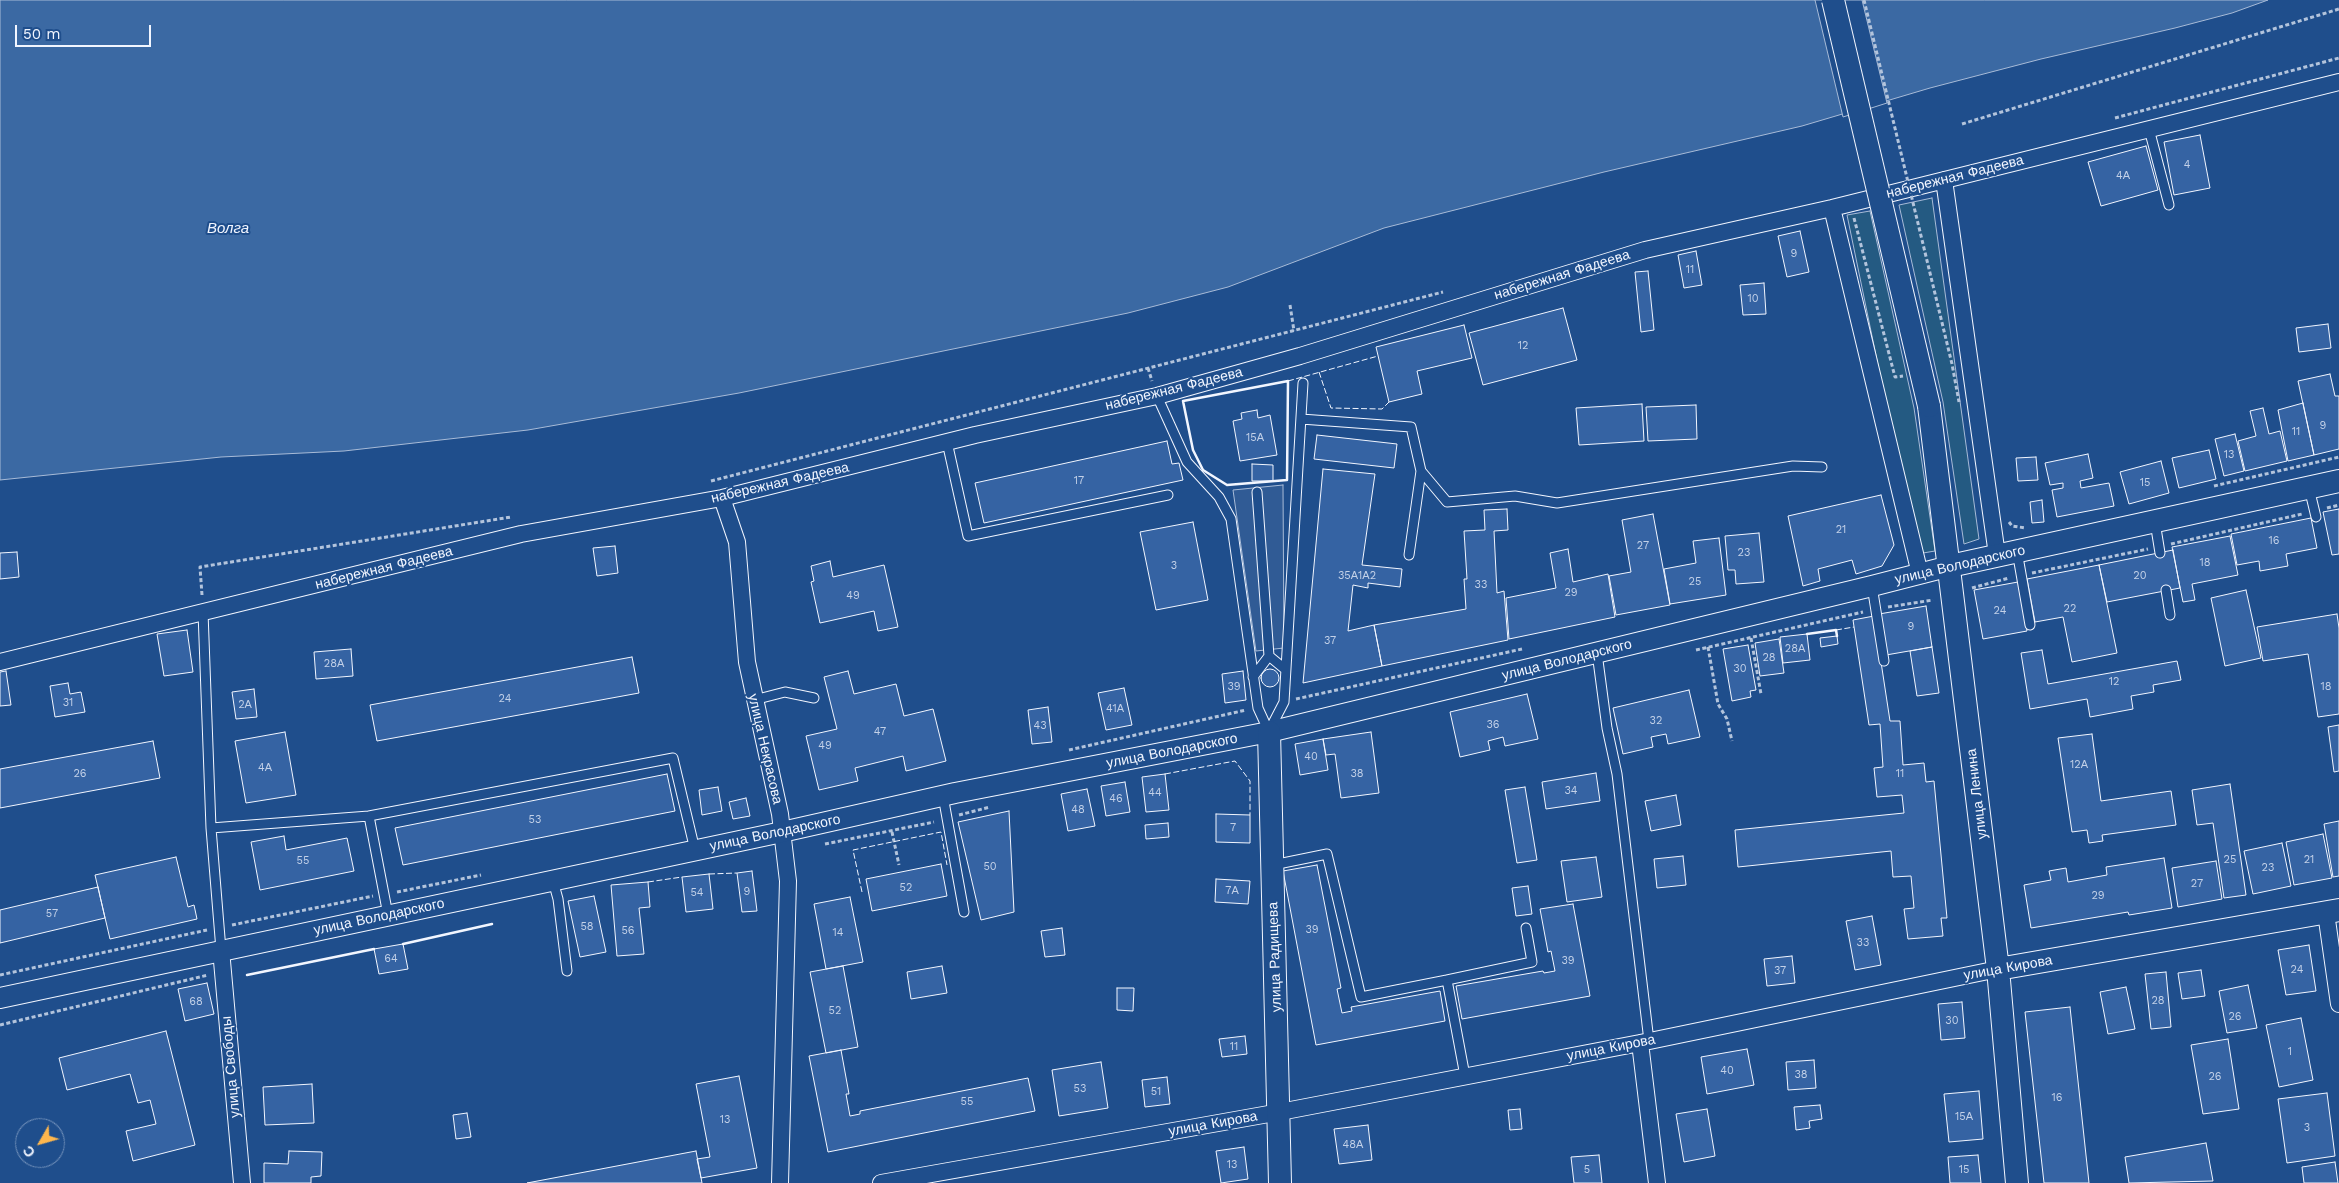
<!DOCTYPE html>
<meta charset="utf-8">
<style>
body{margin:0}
#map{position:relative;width:2339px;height:1183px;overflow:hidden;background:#1f4e8c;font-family:"Work Sans",sans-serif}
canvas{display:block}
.north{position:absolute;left:15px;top:1118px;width:50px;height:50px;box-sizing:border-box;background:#1f4e8c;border:1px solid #7391ba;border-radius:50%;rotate:232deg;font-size:14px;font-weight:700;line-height:20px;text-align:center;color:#f2f6ff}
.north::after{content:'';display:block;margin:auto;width:18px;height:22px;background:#ffb74d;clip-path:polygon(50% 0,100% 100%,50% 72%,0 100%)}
.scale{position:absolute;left:15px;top:25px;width:136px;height:22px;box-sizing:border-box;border:2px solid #f2f6ff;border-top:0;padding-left:6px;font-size:15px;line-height:18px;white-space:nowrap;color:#f2f6ff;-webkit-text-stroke:4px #1f4e8c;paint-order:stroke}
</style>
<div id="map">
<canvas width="2339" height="1183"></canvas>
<div class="north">С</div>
<div class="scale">50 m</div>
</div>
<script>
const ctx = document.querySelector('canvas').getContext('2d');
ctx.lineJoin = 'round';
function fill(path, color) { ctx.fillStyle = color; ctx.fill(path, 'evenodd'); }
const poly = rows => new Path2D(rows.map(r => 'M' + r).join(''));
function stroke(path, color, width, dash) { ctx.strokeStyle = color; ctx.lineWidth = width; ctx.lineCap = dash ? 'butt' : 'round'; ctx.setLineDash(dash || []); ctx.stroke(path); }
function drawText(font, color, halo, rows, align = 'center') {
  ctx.font = font + ' "Work Sans",sans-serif'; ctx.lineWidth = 4; ctx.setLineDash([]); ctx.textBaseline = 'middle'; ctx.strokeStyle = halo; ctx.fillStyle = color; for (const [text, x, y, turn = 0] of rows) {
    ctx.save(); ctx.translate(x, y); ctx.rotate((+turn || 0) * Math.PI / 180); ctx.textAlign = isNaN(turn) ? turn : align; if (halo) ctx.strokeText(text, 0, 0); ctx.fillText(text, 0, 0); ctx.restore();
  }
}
const green = poly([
 [1932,198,1979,539,1964,544,1943,402,1899,205,1932,198],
 [1870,211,1914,408,1935,551,1917,554,1847,215,1870,211]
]);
fill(green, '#245a82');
stroke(green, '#a8bbd7', 1);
const parking = poly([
 [1283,485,1284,648,1256,651,1233,490,1283,485]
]);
fill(parking, '#305b95');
stroke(parking, '#a8bbd7', 1);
const water = poly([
 [0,0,2268,0,2232,13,2175,28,2041,59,1930,88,1802,126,1604,172,1384,228,1228,287,1128,313,739,393,528,430,344,451,221,457,0,480,0,0]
]);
fill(water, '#3b69a3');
stroke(water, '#a8bbd7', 1);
const pier = poly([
 [1815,0,1862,0,1887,103,1843,117,1815,0]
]);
fill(pier, '#1f4e8c');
stroke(pier, '#a8bbd7', 1);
const building = poly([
 [2200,135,2210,188,2174,195,2164,142,2200,135],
 [2146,146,2158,190,2101,206,2088,162,2146,146],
 [1800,231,1809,272,1787,277,1778,236,1800,231],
 [1696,251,1702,285,1684,288,1678,255,1696,251],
 [1648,271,1654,330,1641,332,1635,272,1648,271],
 [1764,283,1766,314,1743,315,1740,285,1764,283],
 [1563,308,1577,360,1483,385,1469,333,1563,308],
 [2328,324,2331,348,2299,352,2296,328,2328,324],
 [1464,325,1472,358,1417,371,1422,394,1389,402,1376,347,1464,325],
 [2330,374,2335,396,2339,396,2339,449,2314,455,2298,381,2330,374],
 [2303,403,2314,455,2288,461,2278,410,2303,403],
 [1642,404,1644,441,1579,445,1576,408,1642,404],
 [1696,405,1697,439,1648,441,1646,407,1696,405],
 [2263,408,2269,434,2280,431,2287,461,2245,471,2238,441,2256,436,2250,411,2263,408],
 [1257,410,1258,418,1270,415,1277,455,1240,461,1233,421,1242,419,1241,413,1257,410],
 [2235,434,2244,471,2224,476,2215,439,2235,434],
 [1317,435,1397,444,1394,468,1314,459,1317,435],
 [1167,441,1172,464,1179,463,1183,480,984,523,975,483,1167,441],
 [2209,450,2216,479,2179,488,2172,458,2209,450],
 [2088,454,2093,478,2080,481,2081,488,2109,483,2114,506,2057,517,2052,490,2063,488,2063,483,2050,485,2045,463,2088,454],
 [2036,457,2038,480,2018,481,2016,458,2036,457],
 [2161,461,2169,493,2129,504,2120,472,2161,461],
 [1252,464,1273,465,1273,481,1252,481,1252,464],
 [1323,469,1375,474,1362,565,1402,569,1400,587,1368,583,1368,588,1353,585,1348,631,1374,625,1382,666,1303,683,1323,469],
 [1881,495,1894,545,1882,566,1856,574,1852,560,1818,569,1820,581,1803,586,1788,516,1881,495],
 [2042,500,2044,522,2032,523,2030,502,2042,500],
 [1507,509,1508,530,1494,531,1497,593,1504,591,1508,640,1382,666,1374,625,1466,609,1464,579,1467,579,1464,531,1485,530,1484,510,1507,509],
 [2339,509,2339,554,2332,555,2323,512,2339,509],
 [1653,514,1670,605,1616,615,1609,576,1631,572,1622,520,1653,514],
 [2311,518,2317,548,2286,554,2288,566,2260,571,2259,561,2237,565,2231,534,2311,518],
 [1193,522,1208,600,1156,610,1140,532,1193,522],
 [1759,533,1764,582,1736,584,1735,570,1728,570,1725,536,1759,533],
 [2230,536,2238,575,2192,584,2195,600,2183,602,2172,547,2230,536],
 [1719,538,1726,595,1670,604,1664,569,1696,563,1693,541,1719,538],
 [615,546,618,573,597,576,593,548,615,546],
 [1568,549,1573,582,1608,574,1615,617,1509,639,1506,598,1556,588,1550,553,1568,549],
 [2173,550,2180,588,2107,602,2099,565,2173,550],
 [17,552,19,577,0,579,0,553,17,552],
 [830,561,833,577,884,565,898,627,878,631,874,611,820,623,811,582,814,581,811,566,830,561],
 [2099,565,2117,653,2072,662,2063,617,2035,622,2027,579,2099,565],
 [2018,582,2027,631,1983,639,1974,590,2018,582],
 [2246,590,2261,658,2225,666,2211,598,2246,590],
 [1926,606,1932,647,1886,655,1879,614,1926,606],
 [2337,614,2339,628,2339,714,2318,717,2308,654,2263,661,2257,627,2337,614],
 [1874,616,1890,721,1900,721,1903,765,1924,763,1926,782,1934,781,1947,918,1941,918,1943,936,1908,939,1904,909,1914,908,1911,876,1893,877,1891,851,1738,867,1735,830,1904,813,1902,795,1877,797,1874,768,1883,767,1880,724,1869,725,1853,620,1874,616],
 [187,630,193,672,164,676,157,634,187,630],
 [1807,634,1810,660,1783,663,1780,637,1807,634],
 [1837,636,1838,644,1821,647,1820,638,1837,636],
 [1779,639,1784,673,1760,676,1755,643,1779,639],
 [1748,645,1756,690,1750,691,1751,697,1732,701,1723,649,1748,645],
 [1932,647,1939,693,1917,696,1910,651,1932,647],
 [351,649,353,676,316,679,314,652,351,649],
 [2042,650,2048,684,2177,661,2181,680,2153,685,2154,692,2131,696,2133,709,2090,717,2087,699,2030,709,2021,653,2042,650],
 [632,657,639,693,377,741,370,705,632,657],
 '1261 678a9 9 0 1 1 18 0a9 9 0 1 1-18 0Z',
 [6,671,11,705,0,706,0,672,6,671],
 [848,671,854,694,896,684,904,716,933,709,946,761,906,771,903,756,855,768,858,781,819,790,806,736,837,729,824,677,848,671],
 [1243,671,1246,700,1225,703,1222,674,1243,671],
 [68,683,70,694,81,692,85,712,55,717,50,686,68,683],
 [1124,688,1132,725,1106,730,1098,693,1124,688],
 [254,689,257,717,236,719,232,692,254,689],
 [1689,690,1700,737,1668,744,1666,734,1651,737,1653,747,1623,754,1613,708,1689,690],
 [1527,694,1538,739,1505,746,1503,737,1488,741,1490,750,1460,757,1450,712,1527,694],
 [1048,707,1052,742,1032,744,1028,710,1048,707],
 [2339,725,2339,771,2334,772,2328,727,2339,725],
 [285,732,296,795,246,803,235,741,285,732],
 [1371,732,1379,793,1341,798,1335,754,1326,755,1323,739,1371,732],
 [2092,734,2101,801,2171,791,2176,825,2102,835,2103,841,2089,843,2087,830,2072,832,2058,738,2092,734],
 [1323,739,1328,770,1300,775,1295,744,1323,739],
 [153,741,160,778,0,808,0,769,153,741],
 [1596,773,1600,801,1546,809,1542,782,1596,773],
 [667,774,675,811,403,865,395,828,667,774],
 [1165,774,1169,810,1146,812,1142,777,1165,774],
 [1125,782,1130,812,1106,816,1101,786,1125,782],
 [2230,784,2246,895,2224,898,2213,823,2197,825,2192,790,2230,784],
 [718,787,722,811,702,815,699,790,718,787],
 [1525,787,1537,860,1517,863,1505,790,1525,787],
 [1087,789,1095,826,1068,831,1061,794,1087,789],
 [1676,795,1681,825,1651,831,1645,801,1676,795],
 [746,798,750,816,733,819,729,802,746,798],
 [1009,811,1014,912,981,920,958,822,1009,811],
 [1216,814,1250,815,1250,843,1216,842,1216,814],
 [2339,821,2339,876,2333,877,2324,824,2339,821],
 [1168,823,1169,837,1146,839,1145,825,1168,823],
 [2323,834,2332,878,2294,885,2286,842,2323,834],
 [284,836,286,850,347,838,354,871,260,890,251,842,284,836],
 [2282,843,2291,886,2253,894,2244,851,2282,843],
 [1683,856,1686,885,1657,888,1654,859,1683,856],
 [176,857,188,907,194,905,197,919,110,939,95,875,176,857],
 [1596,857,1602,897,1567,902,1561,861,1596,857],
 [2164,858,2172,908,2129,915,2128,912,2031,928,2024,885,2051,880,2049,871,2066,868,2068,882,2107,875,2106,867,2164,858],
 [2216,861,2222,899,2178,907,2172,868,2216,861],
 [941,864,947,896,872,911,866,879,941,864],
 [1317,865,1341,988,1337,989,1342,1013,1352,1011,1351,1007,1440,991,1445,1021,1316,1045,1283,871,1317,865],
 [752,871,757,911,742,912,737,873,752,871],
 [709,874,713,909,686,912,682,877,709,874],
 [1216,879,1250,881,1248,904,1215,902,1216,879],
 [648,882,650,907,639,908,644,954,617,956,611,885,648,882],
 [1528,886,1532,914,1516,916,1512,888,1528,886],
 [98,887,105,918,0,943,0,910,98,887],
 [594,896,606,952,580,957,568,901,594,896],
 [850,897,863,962,826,969,814,904,850,897],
 [1573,904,1590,996,1462,1019,1456,986,1543,971,1544,973,1555,971,1551,951,1548,952,1540,909,1573,904],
 [1872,916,1881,965,1855,970,1846,921,1872,916],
 [1062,928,1065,955,1045,957,1041,931,1062,928],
 [403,944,408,969,379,974,374,949,403,944],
 [2309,945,2316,991,2286,995,2278,950,2309,945],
 [1792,956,1795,983,1767,986,1764,959,1792,956],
 [843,966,858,1047,826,1053,810,972,843,966],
 [942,966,947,993,911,999,907,972,942,966],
 [2201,970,2205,996,2182,999,2178,973,2201,970],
 [2166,972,2171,1027,2151,1029,2145,974,2166,972],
 [207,983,214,1014,185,1021,178,989,207,983],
 [2248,985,2257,1028,2227,1033,2219,991,2248,985],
 [2126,987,2135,1029,2108,1034,2100,992,2126,987],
 [1117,988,1134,988,1133,1011,1117,1010,1117,988],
 [1962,1002,1965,1038,1941,1040,1938,1004,1962,1002],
 [2070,1007,2089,1183,2044,1183,2025,1012,2070,1007],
 [2301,1018,2313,1080,2279,1087,2266,1025,2301,1018],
 [166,1031,195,1145,133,1161,126,1131,156,1124,150,1100,138,1103,130,1074,67,1090,59,1058,166,1031],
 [1245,1036,1247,1054,1222,1057,1219,1039,1245,1036],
 [2228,1039,2239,1109,2203,1114,2191,1045,2228,1039],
 [1747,1049,1754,1085,1707,1094,1701,1057,1747,1049],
 [841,1050,849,1094,846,1094,850,1116,860,1114,860,1111,1028,1078,1035,1111,828,1152,809,1056,841,1050],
 [1814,1060,1816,1088,1788,1090,1786,1062,1814,1060],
 [1101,1062,1108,1108,1059,1116,1052,1070,1101,1062],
 [739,1076,757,1168,701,1178,697,1159,710,1157,696,1084,739,1076],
 [1167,1077,1170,1104,1145,1107,1142,1080,1167,1077],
 [312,1084,314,1123,265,1125,263,1087,312,1084],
 [1979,1091,1983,1139,1949,1142,1944,1094,1979,1091],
 [2327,1093,2335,1156,2287,1163,2278,1099,2327,1093],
 [1820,1105,1822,1119,1809,1121,1810,1128,1796,1130,1794,1107,1820,1105],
 [1520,1109,1522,1129,1510,1130,1508,1110,1520,1109],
 [1707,1109,1715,1156,1684,1162,1676,1114,1707,1109],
 [467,1113,471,1137,456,1139,453,1115,467,1113],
 [1368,1125,1372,1160,1339,1164,1334,1129,1368,1125],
 [2206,1143,2213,1181,2129,1183,2125,1157,2206,1143],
 [1244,1147,1248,1179,1221,1183,1216,1151,1244,1147],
 [289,1151,322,1152,321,1176,311,1177,311,1183,264,1183,264,1163,288,1164,289,1151],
 [696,1151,702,1183,527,1183,696,1151],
 [1599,1155,1602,1183,1574,1183,1571,1157,1599,1155],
 [1978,1155,1981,1183,1950,1183,1948,1157,1978,1155],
 [2335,1162,2338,1183,2304,1183,2302,1167,2335,1162]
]);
fill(building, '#3563a3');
stroke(building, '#f2f6ff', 1);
const service = poly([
 [2149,129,2169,205],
 [1157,396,1187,462,1219,497,1231,519,1258,708,1269,732],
 [1301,419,1411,427,1421,471,1447,502,1515,496,1557,503,1793,466,1822,467],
 [947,442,968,536,1168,495],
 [2309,488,2316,517],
 [1257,492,1269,656,1286,670],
 [2155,522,2160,553],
 [2017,551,2030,625],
 [1409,555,1421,471],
 [1872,586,1884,661],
 [2166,590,2170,615],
 [203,612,211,828,221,950],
 [1597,653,1607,728,1617,774,1649,1041],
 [1253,677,1269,656],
 [754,700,785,692,814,698],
 [1270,729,1284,702,1303,383],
 [943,796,964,912],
 [369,816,388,915],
 [211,828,369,816,673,758,695,850],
 [1273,865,1327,854,1361,997,1447,980,1465,1076],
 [553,881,558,899,567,971],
 [1447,980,1532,962,1526,928]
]);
const minor = poly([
 [1944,180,1997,555],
 [1832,208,1920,574],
 [722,498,737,542,747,662,780,814,788,881,780,1183],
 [0,662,521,534,722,498,975,435,1157,396,1300,356,1645,250,1832,208,2339,82],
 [2326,913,2339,1004],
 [221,950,242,1183],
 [1640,1043,1657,1183],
 [881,1183,1280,1112,1640,1043,1998,969]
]);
const tertiary = poly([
 [0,998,782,832,955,793,1269,732,1872,586,1950,566]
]);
const secondary = poly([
 [1929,406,1998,969,2017,1183],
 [1950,566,2339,481],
 [1269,732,1280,1183],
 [1998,969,2339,910]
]);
stroke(service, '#f2f6ff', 11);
stroke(minor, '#f2f6ff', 18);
stroke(tertiary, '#f2f6ff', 22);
stroke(secondary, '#f2f6ff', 24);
stroke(poly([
 [2115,118,2339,58],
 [1962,124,2339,9],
 [1854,218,1895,377,1903,376],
 [1290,305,1294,331],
 [1148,368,1152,381],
 [711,481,1443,292],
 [2214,486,2339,457],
 [2327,508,2339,505],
 [2009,522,2012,526,2026,528],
 [2171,544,2302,514],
 [2032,573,2148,549],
 [1972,588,2009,578],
 [202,595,200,567,511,517],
 [1888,607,1933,600],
 [1751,638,1761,694],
 [1708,647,1718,704,1727,719,1732,741],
 [1696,650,1863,612],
 [1296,699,1522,649],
 [1069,750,1246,710],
 [959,815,990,807],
 [892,832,899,865],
 [825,844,934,822],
 [397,892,481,875],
 [232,925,373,896],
 [0,975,207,930],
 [0,1025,208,975]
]), '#b3c4dc', 3, [4, 2.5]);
stroke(service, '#1f4e8c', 9);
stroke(minor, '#1f4e8c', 16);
stroke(tertiary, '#1f4e8c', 20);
stroke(secondary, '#1f4e8c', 22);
const secondaryBridge = poly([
 [1833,0,1929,406]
]);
stroke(secondaryBridge, '#f2f6ff', 24, []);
stroke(poly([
 [1864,0,1952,364,1959,402]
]), '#b3c4dc', 3, [4, 2.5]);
stroke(secondaryBridge, '#1f4e8c', 22);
stroke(poly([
 [1319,372,1331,408,1382,409,1389,402],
 [1288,381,1378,356],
 [1836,630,1854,627],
 [1165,774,1235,761,1250,781,1250,815],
 [709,874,737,873],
 [648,882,682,877],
 [862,892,853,850,941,832,947,865]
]), '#f2f6ff', 1, [6, 2.5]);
stroke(poly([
 [1288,381,1287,480,1227,485,1203,470,1193,450,1183,401,1288,381],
 [1807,634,1836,630,1837,636],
 [403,944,492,924],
 [247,975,374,949]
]), '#f2f6ff', 2.5);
drawText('11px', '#c3d1e8', null, [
 ["4",2187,165],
 ["4А",2123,176],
 ["9",1794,254],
 ["11",1690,270],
 ["10",1753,299],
 ["12",1523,346],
 ["9",2323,426],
 ["11",2296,432],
 ["15А",1255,438],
 ["13",2229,455],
 ["17",1079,481],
 ["15",2145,483],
 ["21",1841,530],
 ["16",2274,541],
 ["27",1643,546],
 ["23",1744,553],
 ["18",2205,563],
 ["3",1174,566],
 ["35А1А2",1357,576],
 ["20",2140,576],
 ["25",1695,582],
 ["33",1481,585],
 ["29",1571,593],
 ["49",853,596],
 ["22",2070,609],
 ["24",2000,611],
 ["9",1911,627],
 ["37",1330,641],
 ["28А",1795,649],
 ["28",1769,658],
 ["28А",334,664],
 ["30",1740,669],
 ["12",2114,682],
 ["39",1234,687],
 ["18",2326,687],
 ["24",505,699],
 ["31",68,703],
 ["2А",245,705],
 ["41А",1115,709],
 ["32",1656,721],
 ["36",1493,725],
 ["43",1040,726],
 ["47",880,732],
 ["49",825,746],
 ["40",1311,757],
 ["12А",2079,765],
 ["4А",265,768],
 ["26",80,774],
 ["38",1357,774],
 ["11",1900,774],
 ["34",1571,791],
 ["44",1155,793],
 ["46",1116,799],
 ["48",1078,810],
 ["53",535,820],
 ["7",1233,828],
 ["25",2230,860],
 ["21",2309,860],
 ["55",303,861],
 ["50",990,867],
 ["23",2268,868],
 ["27",2197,884],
 ["52",906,888],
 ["7А",1232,891],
 ["9",747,892],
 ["54",697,893],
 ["29",2098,896],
 ["57",52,914],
 ["58",587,927],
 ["39",1312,930],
 ["56",628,931],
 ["14",838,933],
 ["33",1863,943],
 ["64",391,959],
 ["39",1568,961],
 ["24",2297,970],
 ["37",1780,971],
 ["28",2158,1001],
 ["68",196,1002],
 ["52",835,1011],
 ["26",2235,1017],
 ["30",1952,1021],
 ["11",1234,1047],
 ["1",2290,1052],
 ["40",1727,1071],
 ["38",1801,1075],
 ["26",2215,1077],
 ["53",1080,1089],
 ["51",1156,1092],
 ["16",2057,1098],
 ["55",967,1102],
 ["15А",1964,1117],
 ["13",725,1120],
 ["3",2307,1128],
 ["48А",1353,1145],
 ["13",1232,1165],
 ["5",1587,1170],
 ["15",1964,1170]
]);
drawText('14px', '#f2f6ff', '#1f4e8c', [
 ["набережная Фадеева",1955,177,-14],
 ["набережная Фадеева",1562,275,-17],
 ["набережная Фадеева",1174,389,-14],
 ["набережная Фадеева",780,483,-13],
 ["улица Володарского",1960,565,-13],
 ["набережная Фадеева",384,568,-14],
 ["улица Володарского",1567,660,-14],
 ["улица Некрасова",765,749,77],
 ["улица Володарского",1172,751,-11],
 ["улица Ленина",1977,794,-97],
 ["улица Володарского",775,833,-12],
 ["улица Володарского",379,917,-12],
 ["улица Радищева",1275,957,-92],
 ["улица Кирова",2008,968,-10],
 ["улица Кирова",1611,1048,-11],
 ["улица Свободы",231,1067,-95],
 ["улица Кирова",1213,1124,-10]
]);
drawText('italic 15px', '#f2f6ff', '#1f4e8c', [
 ["Волга",228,229]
]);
</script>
